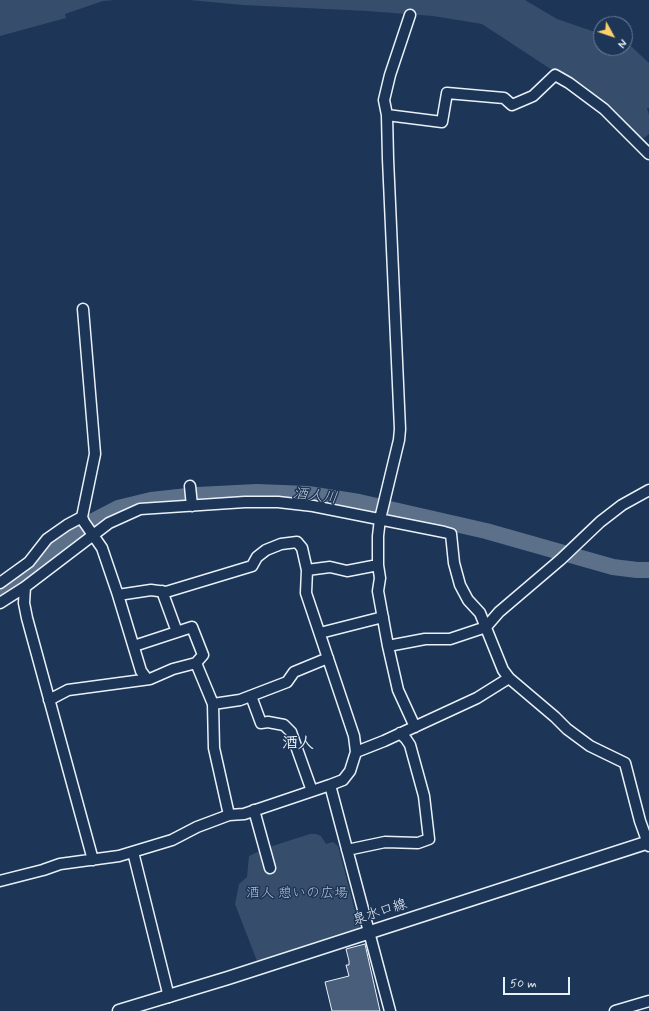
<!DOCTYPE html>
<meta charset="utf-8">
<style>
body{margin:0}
#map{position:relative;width:649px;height:1011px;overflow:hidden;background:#1d3557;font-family:Mynerve,sans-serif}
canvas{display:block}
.north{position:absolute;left:593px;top:16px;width:40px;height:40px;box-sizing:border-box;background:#1d3557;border:1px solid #6e8097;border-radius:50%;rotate:130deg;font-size:11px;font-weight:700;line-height:16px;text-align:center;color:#e8f1f8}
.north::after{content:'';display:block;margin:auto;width:14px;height:18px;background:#ffd166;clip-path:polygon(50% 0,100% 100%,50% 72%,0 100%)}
.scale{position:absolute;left:503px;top:977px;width:67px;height:18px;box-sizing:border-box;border:2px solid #e8f1f8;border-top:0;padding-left:5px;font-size:12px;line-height:14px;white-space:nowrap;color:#e8f1f8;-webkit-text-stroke:3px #1d3557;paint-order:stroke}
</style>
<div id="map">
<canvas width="649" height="1011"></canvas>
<div class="north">N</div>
<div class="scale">50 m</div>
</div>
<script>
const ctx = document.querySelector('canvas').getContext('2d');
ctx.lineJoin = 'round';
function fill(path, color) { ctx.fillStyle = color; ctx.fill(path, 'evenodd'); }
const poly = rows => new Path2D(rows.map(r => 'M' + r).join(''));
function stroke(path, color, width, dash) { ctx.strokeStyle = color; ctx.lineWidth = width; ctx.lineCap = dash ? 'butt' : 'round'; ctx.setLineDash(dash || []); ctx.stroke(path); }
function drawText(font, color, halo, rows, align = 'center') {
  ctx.font = font + ' Mynerve,"Klee One",sans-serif'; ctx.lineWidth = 3; ctx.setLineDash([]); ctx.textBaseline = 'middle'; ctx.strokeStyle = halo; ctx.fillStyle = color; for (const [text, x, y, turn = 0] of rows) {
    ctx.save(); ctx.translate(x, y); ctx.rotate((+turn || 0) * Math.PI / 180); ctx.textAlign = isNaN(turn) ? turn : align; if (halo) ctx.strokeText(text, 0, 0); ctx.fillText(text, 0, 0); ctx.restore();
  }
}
fill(poly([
 [0,0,116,0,103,1,65,14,66,18,0,36],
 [189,0,525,0,557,19,601,34,601,48,625,48,625,44,632,47,649,63,649,108,647,108,649,115,649,134,644,138,634,134,570,79,549,68,482,24,433,16,367,11,243,5],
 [310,834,316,834,321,836,326,844,333,842,338,846,360,930,257,961,235,904,239,884,247,877,249,856,266,848]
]), '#374d6c');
stroke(poly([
 [0,592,65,540,93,521,118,508,151,500,197,495,257,492,308,494,359,502,486,531,613,567,637,570,649,570]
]), '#5d7089', 16);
const building = poly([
 [365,944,380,1011,332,1011,325,982,349,976,346,965,349,965,349,961,346,949,365,944]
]);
fill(building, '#495e7a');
stroke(building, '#e8f1f8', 1);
const minor = poly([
 [410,15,390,75,384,100,387,115,388,159,400,429,399,440,380,519,378,536,378,565,380,578,378,591,388,646,398,690,415,727],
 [387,115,442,122,447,93,504,98,512,105,533,96,555,75,569,83,604,109,649,154],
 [190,486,192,506],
 [307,570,330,567,347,571,378,565],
 [0,583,29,562,47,539,67,525,82,517],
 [162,591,177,632],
 [118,595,141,671,147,679],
 [0,603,25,587],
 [320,633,383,617],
 [134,646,192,627,203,655,196,663],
 [388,646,425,639,450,639,486,627,499,612,560,560,600,522,622,505,649,490],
 [251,696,261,723,268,722,284,725,291,732,312,791],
 [49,700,68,690,150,679,173,669,196,663,213,704,240,700,287,682,294,672,328,658],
 [213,704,214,748,229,815],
 [356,752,384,741,477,698,509,678],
 [330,785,390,1011],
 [254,810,270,868],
 [347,850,385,842,418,843,429,839,424,796,410,745,406,739,400,733],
 [133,852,169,997],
 [93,860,27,618,24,603,25,587,109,523,140,509,245,502,278,502,313,506,444,532,451,534,454,563,460,585,468,600,480,613,503,670,509,678,555,717,567,729,590,746,625,763,640,821,649,846],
 [0,881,43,870,60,864,119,856,172,840,197,827,229,815,244,814,330,785,343,780,350,771,356,752,354,736,306,593,307,570,302,548,297,542,281,544,266,550,257,557,252,566,166,592,151,590,118,595,102,548,84,522,82,517,95,454,83,309],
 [615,1011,649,1001]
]);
const major = poly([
 [119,1011,228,978,649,842]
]);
stroke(minor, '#e8f1f8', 13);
stroke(major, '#e8f1f8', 15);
stroke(minor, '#1d3557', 10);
stroke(major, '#1d3557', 12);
drawText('14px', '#b3c0ce', '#1d3557', [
 ["酒人 憩いの広場",297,894]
]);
drawText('14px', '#e8f1f8', '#1d3557', [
 ["泉水口線",380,913,-18]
]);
drawText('italic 15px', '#b7c4d1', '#1d3557', [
 ["酒人川",315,497,7]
]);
drawText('bold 16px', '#e8f1f8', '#1d3557', [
 ["酒人",298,745]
]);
</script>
